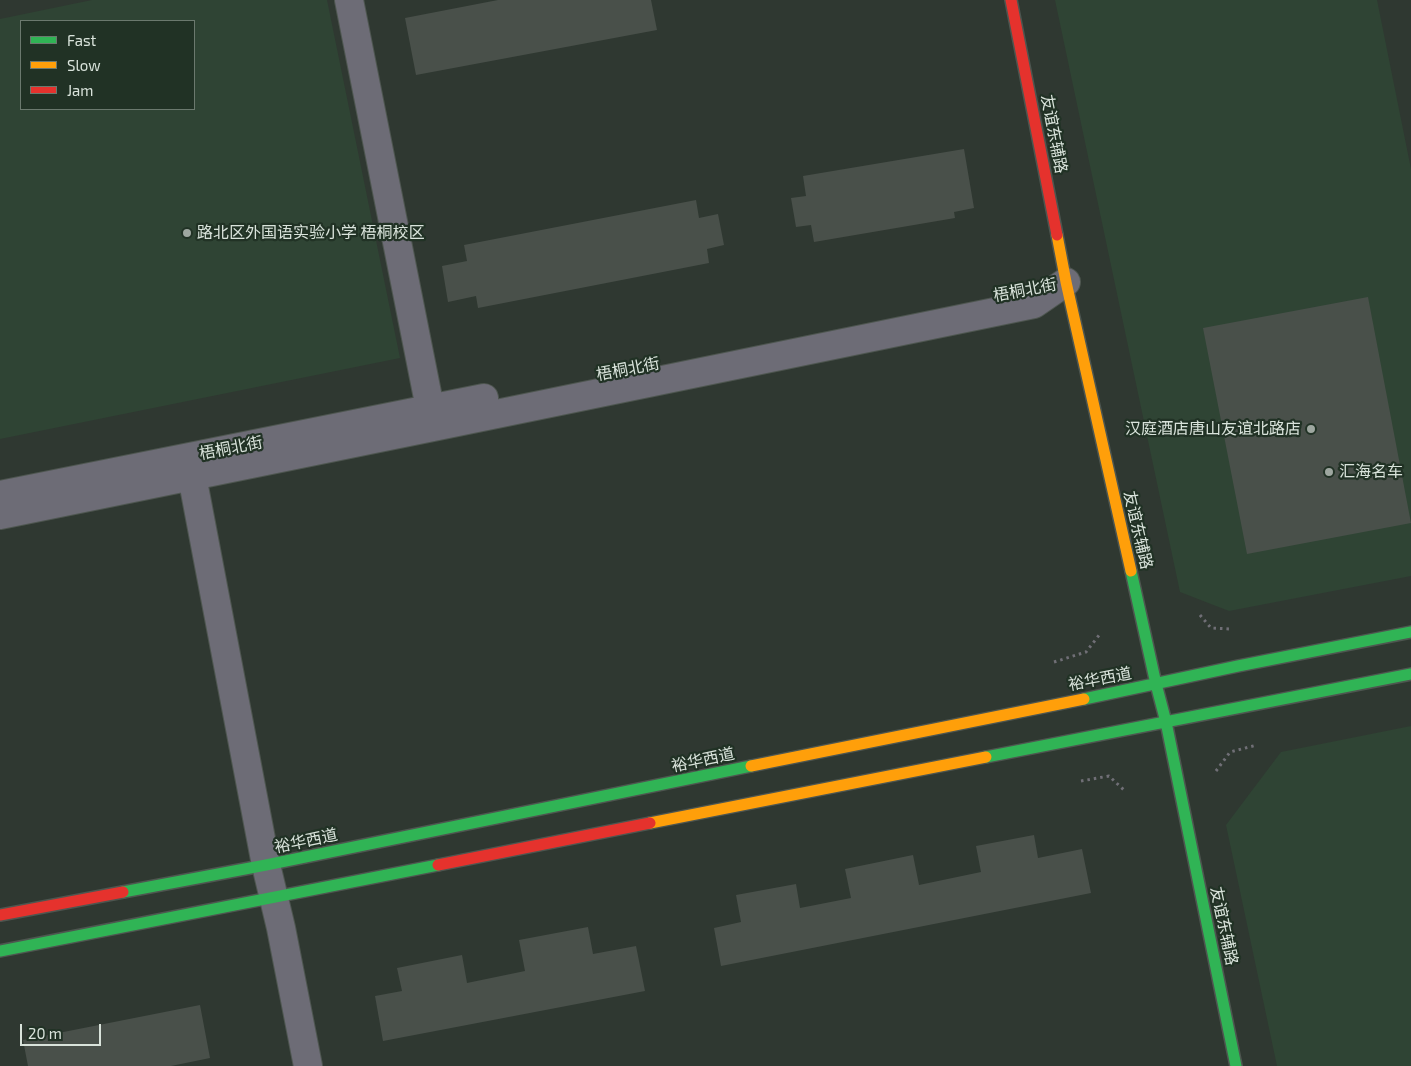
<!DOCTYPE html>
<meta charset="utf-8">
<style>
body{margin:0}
#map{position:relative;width:1411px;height:1066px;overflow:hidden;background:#2f3831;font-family:"Exo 2",sans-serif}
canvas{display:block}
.legend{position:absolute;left:20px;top:20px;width:175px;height:90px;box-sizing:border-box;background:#213225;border:1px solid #6b796e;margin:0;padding:6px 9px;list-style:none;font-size:15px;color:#d9e3db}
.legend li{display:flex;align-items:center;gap:10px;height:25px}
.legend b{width:25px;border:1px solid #6b796e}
.scale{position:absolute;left:20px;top:1024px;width:81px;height:22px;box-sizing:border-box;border:2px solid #d9e3db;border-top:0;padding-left:6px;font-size:15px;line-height:18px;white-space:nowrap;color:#d9e3db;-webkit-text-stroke:4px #213225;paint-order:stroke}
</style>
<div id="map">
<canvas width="1411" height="1066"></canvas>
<ul class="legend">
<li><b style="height:6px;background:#30b455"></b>Fast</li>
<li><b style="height:6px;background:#ff9f0a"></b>Slow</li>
<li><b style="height:6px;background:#e5322d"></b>Jam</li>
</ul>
<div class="scale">20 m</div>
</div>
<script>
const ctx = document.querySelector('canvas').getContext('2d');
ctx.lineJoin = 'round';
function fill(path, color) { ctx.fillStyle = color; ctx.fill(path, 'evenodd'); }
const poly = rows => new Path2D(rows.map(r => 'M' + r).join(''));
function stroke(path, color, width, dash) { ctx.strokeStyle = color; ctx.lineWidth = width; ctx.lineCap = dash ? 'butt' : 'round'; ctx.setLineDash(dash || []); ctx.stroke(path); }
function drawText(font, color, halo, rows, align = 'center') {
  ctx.font = font + ' "Exo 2","Noto Sans SC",sans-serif'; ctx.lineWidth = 4.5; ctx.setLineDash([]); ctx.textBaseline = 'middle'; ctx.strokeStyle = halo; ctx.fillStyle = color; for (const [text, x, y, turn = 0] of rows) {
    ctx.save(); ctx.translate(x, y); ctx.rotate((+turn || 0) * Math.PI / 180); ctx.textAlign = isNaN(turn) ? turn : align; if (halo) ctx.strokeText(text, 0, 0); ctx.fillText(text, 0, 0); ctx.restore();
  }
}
fill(poly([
 [92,0,327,0,400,358,0,439,0,19],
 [21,21,194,21,194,109,21,109],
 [1055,0,1377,0,1411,169,1411,576,1229,611,1180,592],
 [1411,726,1411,1066,1277,1066,1226,825,1281,752]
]), '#2f4434');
fill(poly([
 [498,0,651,0,657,30,416,75,405,18],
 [964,149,974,208,954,212,955,218,814,242,811,225,796,227,791,198,806,196,803,176],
 [696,200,699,218,718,214,724,245,707,249,709,263,478,308,476,296,448,302,442,266,467,261,464,245],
 [1368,297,1411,523,1247,554,1203,328],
 [1034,835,1038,858,1082,849,1091,893,721,966,714,928,741,922,736,895,796,884,800,908,851,898,845,869,913,855,919,885,981,872,976,846],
 [588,927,593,954,636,946,645,991,383,1041,375,996,402,991,397,968,462,955,467,983,525,971,519,940],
 [200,1005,210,1058,171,1066,28,1066,23,1040]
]), '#49504a');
const street = poly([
 [349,0,430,408,428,427],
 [190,457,192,476,266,865,281,928,308,1066],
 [0,495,484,398],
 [0,515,428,428,1034,304,1066,282]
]);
const fast = poly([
 [1131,571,1156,684,1166,722,1236,1066],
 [1084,699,1238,666,1411,632],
 [986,757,1411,674],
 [123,892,266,865,751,766],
 [0,951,438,865]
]);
const slow = poly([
 [1057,235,1066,282,1131,571],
 [751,766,1084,699],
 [650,823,986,757]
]);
const jam = poly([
 [1011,0,1057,235],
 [438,865,650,823],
 [0,915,123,892]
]);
stroke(street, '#4e5650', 30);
stroke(fast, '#4e5650', 14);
stroke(slow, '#4e5650', 14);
stroke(jam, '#4e5650', 14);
stroke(poly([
 [1200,615,1211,628,1231,629],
 [1054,662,1086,652,1100,634],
 [1216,771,1230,752,1257,745],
 [1081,781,1109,776,1125,791]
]), '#706f76', 3, [2.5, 4]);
stroke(street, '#6d6c76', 28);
stroke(fast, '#30b455', 11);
stroke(slow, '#ff9f0a', 11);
stroke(jam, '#e5322d', 11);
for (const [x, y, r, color] of [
 [187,233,5,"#9ea7a0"],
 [1311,429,5,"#9ea7a0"],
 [1329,472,5,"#9ea7a0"]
]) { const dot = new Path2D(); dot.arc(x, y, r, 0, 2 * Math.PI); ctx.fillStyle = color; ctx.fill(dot); stroke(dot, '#213225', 2); }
drawText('16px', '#d9e3db', '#213225', [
 ["友谊东辅路",1054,134,79],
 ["梧桐北街",1025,290,-11],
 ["梧桐北街",628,369,-11],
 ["梧桐北街",231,448,-11],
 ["友谊东辅路",1138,530,77],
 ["裕华西道",1100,679,-11],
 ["裕华西道",703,760,-12],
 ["裕华西道",306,841,-12],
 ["友谊东辅路",1224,926,78]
]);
drawText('16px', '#d9e3db', '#213225', [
 ["路北区外国语实验小学 梧桐校区",197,233],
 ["汉庭酒店唐山友谊北路店",1301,429,"right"],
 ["汇海名车",1339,472]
], 'left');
</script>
